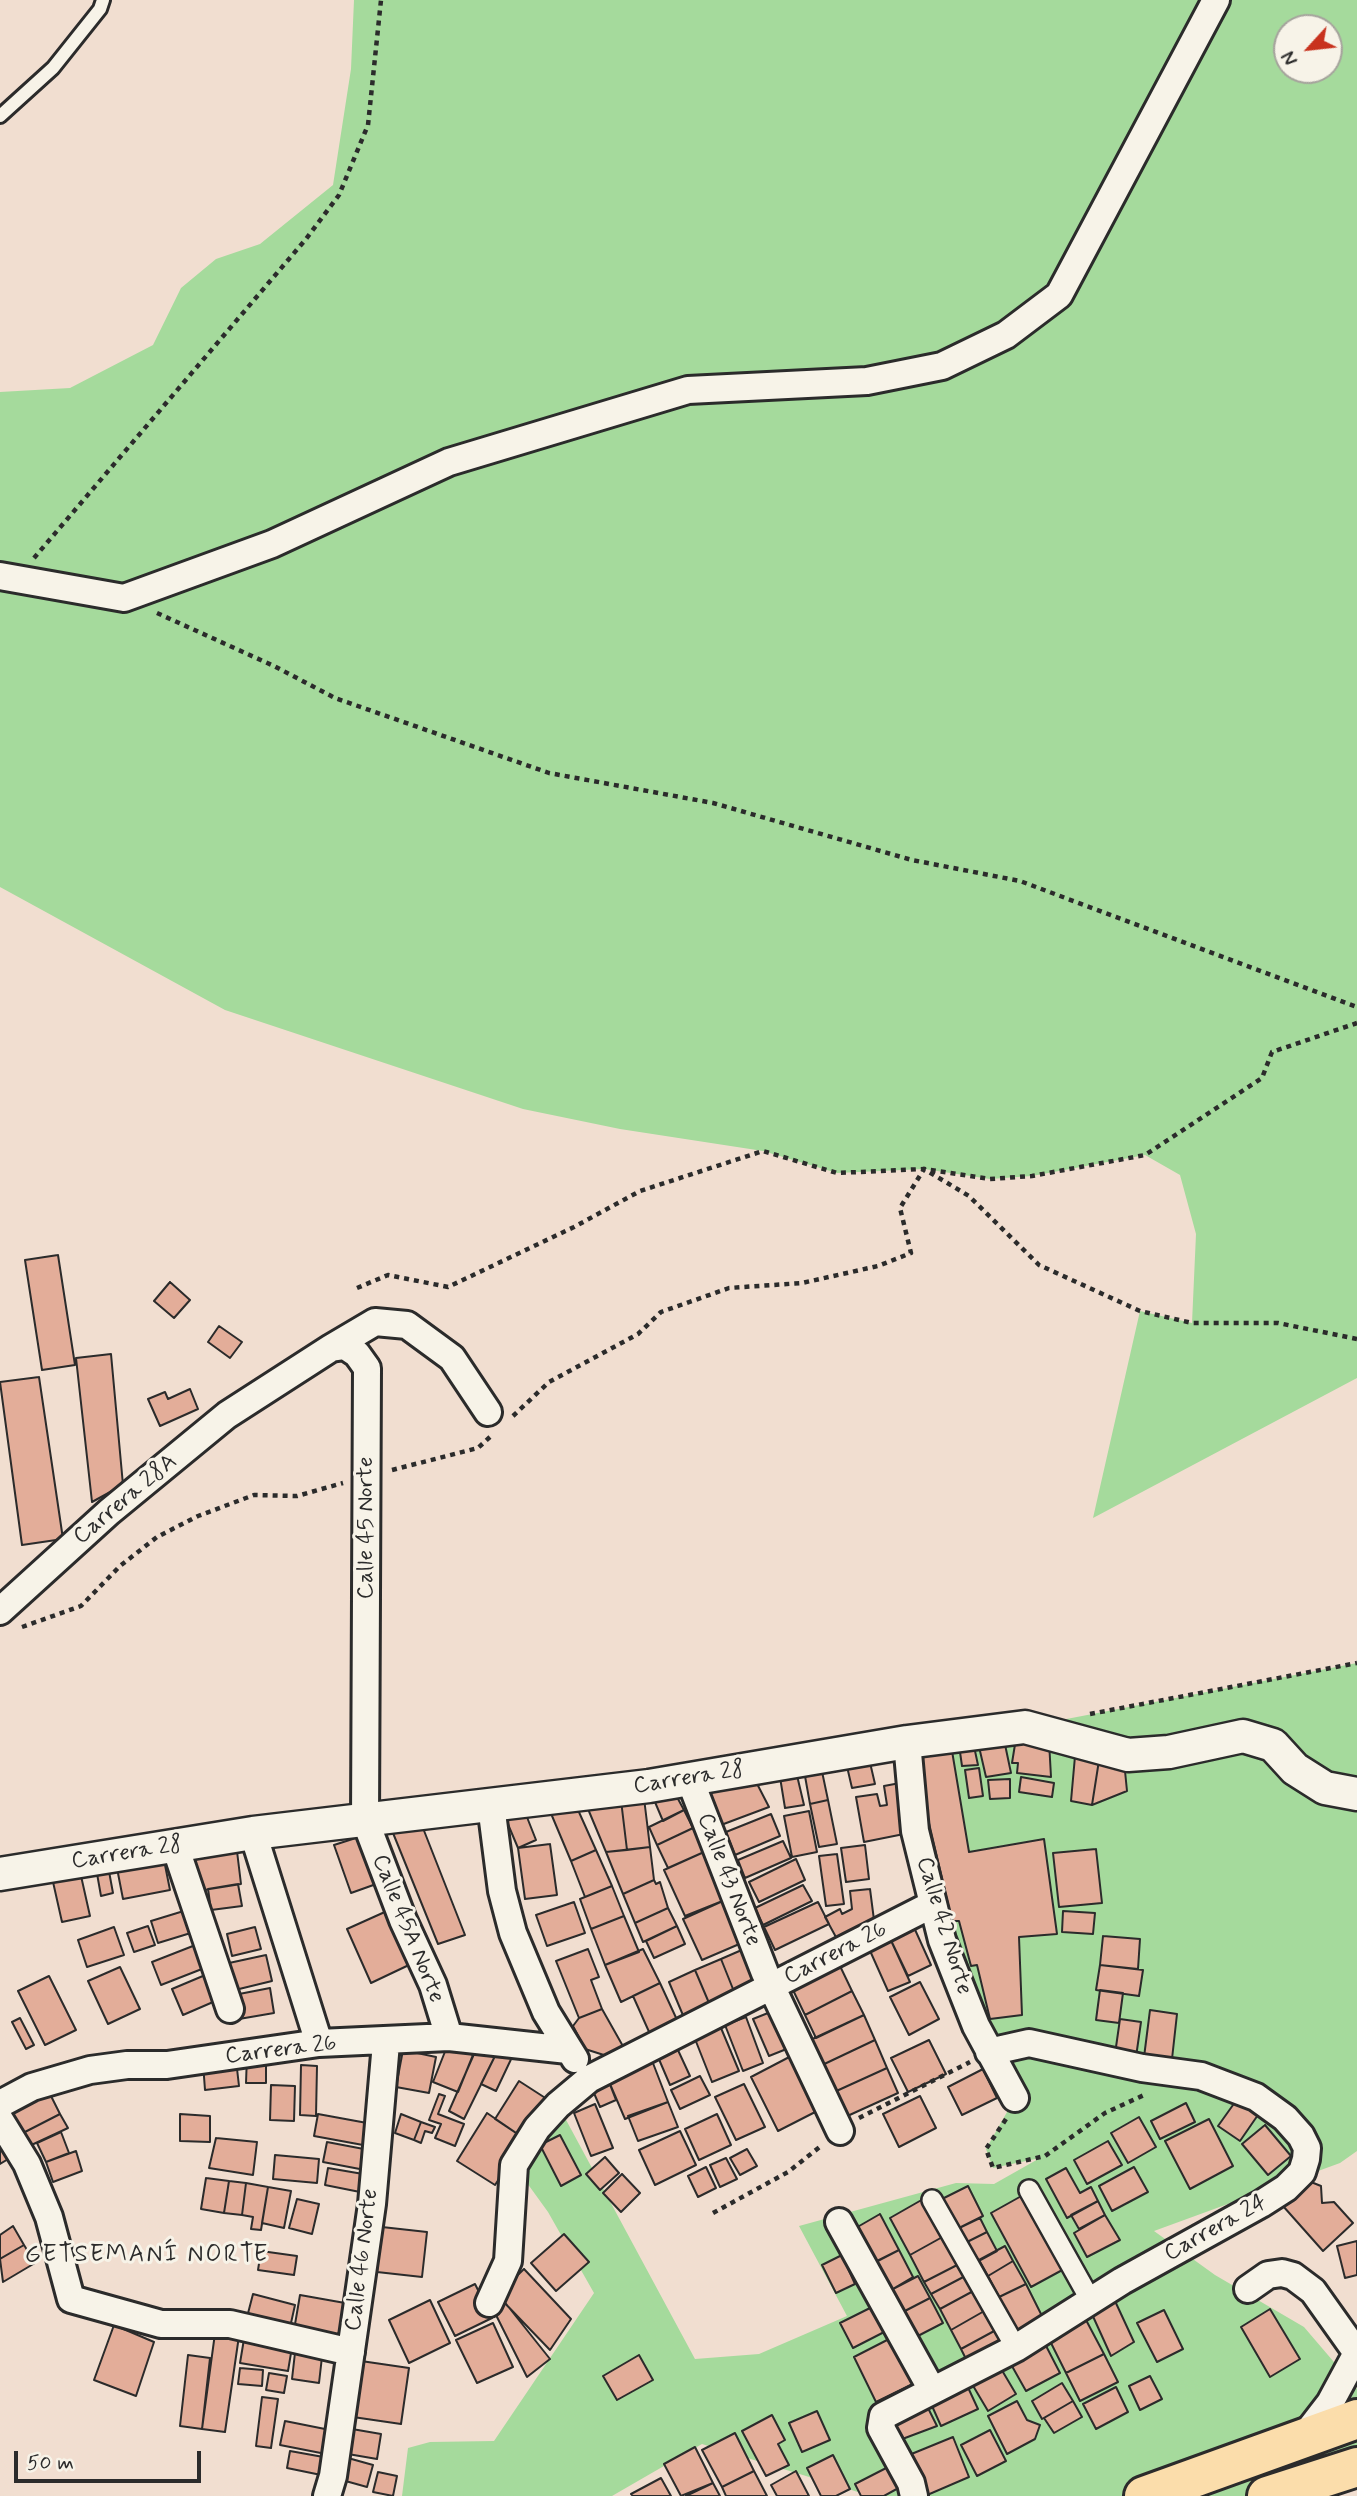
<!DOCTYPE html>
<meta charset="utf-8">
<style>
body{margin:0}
#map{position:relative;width:1357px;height:2496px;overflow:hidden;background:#f1ded0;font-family:Mynerve,sans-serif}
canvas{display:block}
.north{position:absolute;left:1273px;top:14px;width:70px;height:70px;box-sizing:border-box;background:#f7f3e8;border:2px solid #a5a39c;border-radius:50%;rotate:243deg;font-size:19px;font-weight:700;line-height:28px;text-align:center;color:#2b2b2b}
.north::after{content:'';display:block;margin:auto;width:24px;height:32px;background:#c8321e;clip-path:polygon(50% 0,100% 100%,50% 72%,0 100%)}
.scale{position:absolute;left:14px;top:2451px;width:187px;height:32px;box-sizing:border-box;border:4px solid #2b2b2b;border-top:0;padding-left:9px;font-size:21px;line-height:24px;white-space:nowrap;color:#2b2b2b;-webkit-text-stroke:5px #f7f3e8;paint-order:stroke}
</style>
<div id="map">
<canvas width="1357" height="2496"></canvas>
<div class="north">N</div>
<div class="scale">50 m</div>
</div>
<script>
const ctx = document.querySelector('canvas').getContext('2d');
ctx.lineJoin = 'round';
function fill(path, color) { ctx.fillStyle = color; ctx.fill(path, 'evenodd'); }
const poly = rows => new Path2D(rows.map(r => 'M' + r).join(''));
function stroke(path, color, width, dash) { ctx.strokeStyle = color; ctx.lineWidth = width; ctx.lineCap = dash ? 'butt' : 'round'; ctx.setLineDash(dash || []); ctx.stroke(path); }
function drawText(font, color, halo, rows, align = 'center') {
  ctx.font = font + ' Mynerve,sans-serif'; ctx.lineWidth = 6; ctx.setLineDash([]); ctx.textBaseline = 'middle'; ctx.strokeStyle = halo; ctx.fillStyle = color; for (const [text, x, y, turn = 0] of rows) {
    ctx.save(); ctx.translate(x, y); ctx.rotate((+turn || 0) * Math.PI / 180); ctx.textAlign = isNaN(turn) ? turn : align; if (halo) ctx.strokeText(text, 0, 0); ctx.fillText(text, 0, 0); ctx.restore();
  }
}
fill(poly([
 [354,0,1357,0,1357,1378,1093,1518,1140,1311,1192,1323,1196,1234,1180,1175,1145,1155,1032,1176,990,1179,924,1169,837,1173,763,1151,620,1129,523,1109,225,1010,0,887,0,392,70,388,153,345,181,288,216,259,260,244,333,185,351,69],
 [1287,28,1329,28,1329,70,1287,70],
 [1357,1663,1357,2151,1340,2163,1154,2231,1215,2275,1304,2327,1357,2389,1357,2488,1286,2488,1271,2496,871,2496,702,2444,612,2496,402,2496,408,2448,430,2442,494,2441,594,2293,548,2212,514,2165,558,2105,695,2359,759,2354,847,2316,799,2226,956,2183,994,2184,1040,2158,993,2168,986,2149,1015,2098,976,2026,907,1754,1025,1727]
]), '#a5da9c');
const building = poly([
 [58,1255,75,1365,42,1370,25,1260,58,1255],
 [170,1282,190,1300,174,1318,154,1301,170,1282],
 [219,1326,242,1342,230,1358,208,1342,219,1326],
 [111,1354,123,1485,92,1502,76,1358,111,1354],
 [39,1377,63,1539,22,1545,0,1382,39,1377],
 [190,1389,198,1409,160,1426,148,1399,165,1392,168,1399,190,1389],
 [1017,1732,1049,1741,1051,1777,1017,1773,1018,1763,1012,1763,1017,1732],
 [1003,1735,1011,1773,986,1777,977,1738,1003,1735],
 [972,1737,978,1765,962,1766,958,1738,972,1737],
 [951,1745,969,1852,1044,1839,1057,1934,1019,1937,1022,2015,990,2019,977,1965,971,1966,959,1921,952,1921,924,1802,916,1752,951,1745],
 [1076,1745,1100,1754,1092,1805,1071,1801,1076,1745],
 [868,1754,875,1784,852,1788,845,1758,868,1754],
 [1100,1754,1124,1761,1127,1791,1092,1805,1100,1754],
 [820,1762,828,1800,810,1804,803,1765,820,1762],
 [795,1767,804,1805,785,1808,779,1771,795,1767],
 [979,1768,983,1796,969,1798,965,1770,979,1768],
 [752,1774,769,1807,721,1825,709,1793,752,1774],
 [1021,1777,1054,1783,1052,1797,1019,1792,1021,1777],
 [1010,1779,1010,1798,990,1799,988,1780,1010,1779],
 [900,1783,909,1833,864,1842,856,1797,877,1794,880,1806,887,1805,884,1786,900,1783],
 [671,1786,684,1810,663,1821,652,1795,671,1786],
 [643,1790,650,1847,627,1850,620,1792,643,1790],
 [620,1792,627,1850,606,1852,583,1797,620,1792],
 [828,1800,837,1844,819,1847,810,1804,828,1800],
 [574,1801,596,1850,571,1861,547,1804,574,1801],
 [521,1802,536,1840,518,1848,502,1810,521,1802],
 [684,1810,693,1828,657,1845,649,1827,684,1810],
 [809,1811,817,1852,792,1857,784,1816,809,1811],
 [771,1814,780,1836,735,1855,726,1832,771,1814],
 [421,1823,465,1935,438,1944,393,1833,421,1823],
 [693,1828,704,1852,668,1868,657,1845,693,1828],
 [362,1836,379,1883,351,1893,334,1845,362,1836],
 [783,1841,791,1858,745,1878,738,1860,783,1841],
 [236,1843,241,1884,197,1891,190,1851,236,1843],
 [550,1844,557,1895,525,1899,518,1848,550,1844],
 [865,1845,869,1879,846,1882,841,1848,865,1845],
 [650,1847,654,1880,623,1894,606,1852,650,1847],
 [1096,1849,1102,1903,1059,1907,1053,1853,1096,1849],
 [596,1850,612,1886,585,1897,571,1861,596,1850],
 [704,1852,725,1900,685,1916,664,1870,704,1852],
 [837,1854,844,1904,826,1906,819,1856,837,1854],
 [163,1855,170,1890,123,1899,116,1863,163,1855],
 [796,1859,805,1880,759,1902,749,1882,796,1859],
 [108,1866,113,1893,101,1896,96,1868,108,1866],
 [79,1867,90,1916,62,1922,51,1873,79,1867],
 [654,1880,656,1884,660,1882,668,1908,635,1923,623,1894,654,1880],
 [238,1884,242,1906,211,1910,208,1889,238,1884],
 [803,1885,812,1901,763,1925,755,1908,803,1885],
 [612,1886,624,1916,591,1929,580,1899,612,1886],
 [870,1889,874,1920,837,1939,825,1917,840,1909,842,1914,852,1909,850,1891,870,1889],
 [725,1900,744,1942,702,1960,683,1919,725,1900],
 [574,1902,585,1933,547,1946,536,1915,574,1902],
 [818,1902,829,1924,775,1950,764,1927,818,1902],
 [668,1908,677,1926,643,1942,635,1923,668,1908],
 [187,1910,194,1932,158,1943,151,1921,187,1910],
 [387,1911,411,1964,371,1983,347,1929,387,1911],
 [1063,1911,1095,1913,1093,1934,1062,1932,1063,1911],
 [624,1916,639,1952,605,1965,591,1929,624,1916],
 [912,1923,931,1965,908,1976,888,1934,912,1923],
 [148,1926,155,1945,134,1952,127,1933,148,1926],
 [677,1926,685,1944,654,1958,646,1941,677,1926],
 [114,1927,124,1955,87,1967,78,1940,114,1927],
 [255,1927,261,1949,232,1956,227,1934,255,1927],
 [888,1934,910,1982,888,1991,867,1944,888,1934],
 [1103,1936,1140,1939,1138,1969,1100,1965,1103,1936],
 [198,1944,207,1967,161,1985,152,1962,198,1944],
 [588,1949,599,1977,591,1980,602,2009,579,2018,556,1961,588,1949],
 [643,1949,660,1983,621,2002,605,1965,643,1949],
 [744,1949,761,1989,737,1999,721,1959,744,1949],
 [266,1955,272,1981,235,1990,229,1963,266,1955],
 [721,1959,737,1999,712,2010,695,1970,721,1959],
 [1100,1965,1143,1970,1139,1996,1096,1990,1100,1965],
 [840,1966,852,1991,805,2015,793,1990,840,1966],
 [120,1967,140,2009,108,2024,88,1981,120,1967],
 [695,1970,712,2010,685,2020,669,1982,695,1970],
 [210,1973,220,1999,183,2015,172,1989,210,1973],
 [49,1976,76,2030,45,2045,18,1991,49,1976],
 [920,1982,939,2019,909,2035,890,1997,920,1982],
 [660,1983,678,2022,650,2034,633,1996,660,1983],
 [270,1988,274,2013,239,2019,234,1995,270,1988],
 [1100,1990,1123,1993,1119,2023,1096,2020,1100,1990],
 [852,1991,864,2015,816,2038,805,2015,852,1991],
 [602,2009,624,2048,607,2056,585,2049,573,2026,579,2018,602,2009],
 [1150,2010,1177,2014,1171,2068,1143,2065,1150,2010],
 [773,2011,789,2048,769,2056,753,2019,773,2011],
 [864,2015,875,2040,818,2067,806,2042,864,2015],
 [746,2017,763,2063,743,2071,725,2025,746,2017],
 [20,2018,34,2045,26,2049,12,2022,20,2018],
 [1120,2019,1141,2022,1136,2057,1115,2054,1120,2019],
 [721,2028,739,2071,712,2082,695,2039,721,2028],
 [875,2040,887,2068,832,2093,818,2067,875,2040],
 [929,2040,946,2074,908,2092,891,2058,929,2040],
 [448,2044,473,2055,458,2092,433,2082,448,2044],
 [478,2045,496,2054,464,2119,449,2111,478,2045],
 [677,2048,690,2076,670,2085,658,2057,677,2048],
 [403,2050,436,2057,429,2093,396,2087,403,2050],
 [514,2053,496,2091,481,2084,496,2054,514,2053],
 [795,2054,823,2108,778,2131,751,2077,795,2054],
 [247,2055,266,2056,266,2083,246,2083,247,2055],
 [651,2058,668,2102,625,2119,607,2077,651,2058],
 [236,2060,239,2086,205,2090,203,2063,236,2060],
 [301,2065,317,2066,316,2116,300,2115,301,2065],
 [887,2068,898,2093,843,2118,832,2093,887,2068],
 [983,2069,997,2098,962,2115,948,2087,983,2069],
 [700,2076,710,2095,680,2109,671,2090,700,2076],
 [607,2077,616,2100,600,2107,590,2084,607,2077],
 [519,2081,550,2101,525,2139,495,2119,519,2081],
 [744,2084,765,2127,736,2140,715,2097,744,2084],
 [271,2085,295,2086,294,2121,270,2120,271,2085],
 [49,2092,60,2114,23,2133,12,2112,49,2092],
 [439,2094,445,2096,438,2114,464,2124,455,2146,435,2138,441,2124,429,2120,439,2094],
 [920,2096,936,2128,899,2147,883,2114,920,2096],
 [1238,2098,1260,2112,1240,2141,1218,2126,1238,2098],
 [668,2102,678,2127,638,2141,628,2116,668,2102],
 [1186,2103,1195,2122,1160,2139,1151,2121,1186,2103],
 [595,2104,613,2148,591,2156,574,2113,595,2104],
 [487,2113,525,2139,495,2185,457,2161,487,2113],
 [60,2114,68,2128,25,2148,23,2133,60,2114],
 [180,2114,210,2116,210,2142,180,2141,180,2114],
 [318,2114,367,2123,363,2145,314,2136,318,2114],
 [401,2114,421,2122,414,2140,395,2133,401,2114],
 [717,2114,731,2145,699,2160,685,2129,717,2114],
 [1139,2117,1156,2147,1128,2163,1111,2133,1139,2117],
 [1209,2119,1233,2166,1190,2189,1165,2141,1209,2119],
 [421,2122,435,2127,432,2133,425,2131,421,2143,414,2140,421,2122],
 [1265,2125,1291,2156,1268,2175,1242,2144,1265,2125],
 [680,2131,696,2165,655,2185,639,2150,680,2131],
 [61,2132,69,2153,46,2162,37,2143,61,2132],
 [560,2135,581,2175,561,2186,540,2145,560,2135],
 [216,2138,257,2142,253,2175,209,2168,216,2138],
 [0,2141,10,2158,0,2164,0,2141],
 [1108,2141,1122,2165,1087,2184,1074,2160,1108,2141],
 [327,2142,369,2150,365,2170,323,2162,327,2142],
 [747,2149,757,2166,740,2175,730,2158,747,2149],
 [76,2151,82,2171,53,2182,46,2162,76,2151],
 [275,2155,319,2159,317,2183,273,2179,275,2155],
 [605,2157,619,2173,600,2190,586,2174,605,2157],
 [726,2158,737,2179,720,2187,710,2165,726,2158],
 [706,2167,716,2188,698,2197,688,2176,706,2167],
 [1134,2167,1148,2192,1112,2211,1099,2186,1134,2167],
 [328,2168,363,2174,360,2192,325,2185,328,2168],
 [1066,2168,1080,2193,1091,2187,1098,2201,1067,2218,1046,2179,1066,2168],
 [622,2174,640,2193,621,2212,603,2193,622,2174],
 [206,2178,229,2181,224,2213,201,2209,206,2178],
 [229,2181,246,2183,242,2215,224,2213,229,2181],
 [1311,2182,1321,2186,1322,2203,1334,2202,1353,2223,1323,2251,1283,2206,1311,2182],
 [246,2183,268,2187,261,2230,251,2229,253,2217,242,2215,246,2183],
 [968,2186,983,2216,955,2230,940,2200,968,2186],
 [268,2187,291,2191,284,2228,262,2223,268,2187],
 [1025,2194,1066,2268,1031,2287,991,2213,1025,2194],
 [925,2198,946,2235,910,2255,890,2218,925,2198],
 [297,2199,319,2204,312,2234,289,2228,297,2199],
 [1098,2201,1105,2215,1079,2229,1071,2215,1098,2201],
 [880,2214,899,2250,873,2263,854,2229,880,2214],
 [1105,2215,1120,2240,1087,2257,1074,2233,1105,2215],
 [980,2218,987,2232,963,2244,955,2230,980,2218],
 [13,2226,24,2245,0,2259,0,2235,13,2226],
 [382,2227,427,2232,422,2277,377,2272,382,2227],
 [987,2232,997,2251,973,2264,963,2244,987,2232],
 [564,2234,589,2262,556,2291,531,2263,564,2234],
 [946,2235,961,2263,924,2282,910,2255,946,2235],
 [1357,2241,1357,2275,1345,2278,1337,2246,1357,2241],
 [24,2245,35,2263,3,2282,0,2259,24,2245],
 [1005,2246,1013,2261,988,2276,979,2260,1005,2246],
 [899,2250,913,2277,891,2290,868,2266,899,2250],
 [261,2251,297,2256,294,2275,258,2270,261,2251],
 [842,2255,855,2284,836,2293,822,2265,842,2255],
 [1013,2261,1026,2284,999,2297,988,2276,1013,2261],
 [961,2263,969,2274,931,2294,924,2282,961,2263],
 [524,2269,571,2319,550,2350,497,2295,524,2269],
 [969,2274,977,2289,940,2309,931,2294,969,2274],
 [918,2276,930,2298,903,2312,891,2290,918,2276],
 [475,2284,492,2318,455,2336,438,2302,475,2284],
 [1026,2284,1045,2322,1014,2337,995,2299,1026,2284],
 [977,2289,986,2310,951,2330,940,2309,977,2289],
 [253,2294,295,2305,289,2332,246,2321,253,2294],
 [300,2295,345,2303,338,2345,293,2336,300,2295],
 [930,2298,943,2323,912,2339,899,2314,930,2298],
 [430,2300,450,2343,409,2363,389,2320,430,2300],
 [503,2300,550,2359,527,2377,495,2313,503,2300],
 [1115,2301,1134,2342,1111,2356,1091,2312,1115,2301],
 [880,2303,892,2328,853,2348,840,2323,880,2303],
 [1270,2309,1300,2359,1270,2377,1241,2327,1270,2309],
 [986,2310,996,2330,961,2349,951,2330,986,2310],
 [1164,2310,1183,2349,1157,2362,1137,2323,1164,2310],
 [1086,2320,1104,2354,1066,2373,1049,2339,1086,2320],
 [493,2323,513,2367,477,2383,456,2340,493,2323],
 [114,2325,154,2342,136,2396,94,2380,114,2325],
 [216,2326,240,2329,225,2432,202,2429,216,2326],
 [996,2330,1005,2349,970,2367,961,2349,996,2330],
 [891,2338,921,2380,876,2402,854,2357,891,2338],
 [244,2339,292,2347,288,2371,240,2363,244,2339],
 [1043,2340,1060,2373,1026,2391,1008,2359,1043,2340],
 [296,2344,323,2348,319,2383,292,2379,296,2344],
 [1104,2354,1118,2382,1080,2401,1066,2373,1104,2354],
 [188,2355,210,2358,202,2429,180,2426,188,2355],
 [639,2355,653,2380,617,2400,603,2376,639,2355],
 [361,2361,409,2368,401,2424,353,2417,361,2361],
 [1000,2367,1016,2394,988,2411,972,2384,1000,2367],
 [240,2368,263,2370,262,2386,238,2384,240,2368],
 [269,2373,287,2376,284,2393,266,2390,269,2373],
 [1150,2376,1162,2399,1140,2410,1129,2386,1150,2376],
 [965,2381,978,2409,941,2426,928,2397,965,2381],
 [1062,2383,1073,2401,1042,2419,1032,2401,1062,2383],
 [1116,2387,1128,2412,1096,2429,1083,2404,1116,2387],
 [262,2397,278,2399,271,2448,256,2446,262,2397],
 [924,2400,937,2426,889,2444,886,2419,924,2400],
 [1017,2401,1027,2420,1040,2425,1035,2439,1007,2454,988,2416,1017,2401],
 [1073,2401,1082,2417,1054,2433,1044,2418,1073,2401],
 [817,2411,830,2440,802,2452,789,2423,817,2411],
 [772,2415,785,2440,778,2444,789,2465,766,2476,742,2431,772,2415],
 [285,2421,335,2431,331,2455,280,2445,285,2421],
 [352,2429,381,2434,377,2459,348,2454,352,2429],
 [990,2430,1006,2461,977,2476,961,2445,990,2430],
 [735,2433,754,2471,722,2487,702,2450,735,2433],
 [953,2437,969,2477,925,2496,909,2455,953,2437],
 [695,2447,713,2483,681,2496,664,2464,695,2447],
 [290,2451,329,2458,326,2476,287,2468,290,2451],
 [833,2455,850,2489,836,2496,821,2496,807,2468,833,2455],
 [348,2458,373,2465,367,2487,342,2480,348,2458],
 [894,2464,904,2485,884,2496,861,2496,855,2484,894,2464],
 [754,2471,767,2496,726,2496,722,2487,754,2471],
 [796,2471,809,2496,777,2496,771,2485,796,2471],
 [378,2472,397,2476,393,2496,373,2492,378,2472],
 [661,2478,671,2496,633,2496,631,2494,661,2478],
 [713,2483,720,2496,686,2496,713,2483]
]);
fill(building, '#e3ad99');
stroke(building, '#2b2b2b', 2);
const service = poly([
 [0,116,53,68,100,9,103,0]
]);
const pedestrian = poly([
 [1029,2190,1091,2301],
 [932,2200,1016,2348]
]);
const minor = poly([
 [0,576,124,598,272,544,449,462,688,390,867,381,942,366,1006,335,1059,295,1216,0],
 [331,1348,375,1322,407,1325,452,1358,488,1412],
 [0,1611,109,1512,227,1415,331,1348,345,1346,357,1354,367,1368,365,1820,403,1920,433,1985,449,2037],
 [907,1742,915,1831,942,1940,976,2026,1015,2098],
 [690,1780,765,1973,840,2131],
 [491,1805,502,1891,513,1933,546,2012,575,2059],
 [253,1833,319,2043],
 [175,1846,230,2009],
 [0,2104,32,2087,90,2070,127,2065,167,2065,319,2043,449,2037,568,2050],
 [0,2120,27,2164,49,2217,71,2299,161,2324,230,2324,351,2352],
 [839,2222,932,2390],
 [1248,2289,1268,2275,1282,2273,1293,2276,1313,2291,1357,2353],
 [489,2303,508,2261,514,2165,537,2128,558,2105,589,2079,933,1904],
 [1303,2438,1330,2403,1357,2353],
 [327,2496,333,2476,372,2204,386,2043],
 [914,2496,911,2483,881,2428,883,2416,1016,2348,1122,2281,1261,2204,1286,2188,1302,2172,1306,2159,1307,2148,1301,2136,1285,2118,1256,2097,1201,2076,1142,2068,1029,2043,989,2052]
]);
const tertiary = poly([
 [0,1874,253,1833,649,1786,907,1742,1025,1727,1128,1755,1169,1752,1243,1736,1273,1745,1295,1769,1325,1788,1357,1794]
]);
const trunk = poly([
 [1144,2496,1357,2419],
 [1267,2496,1357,2467]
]);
stroke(service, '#2b2b2b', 18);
stroke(pedestrian, '#2b2b2b', 24);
stroke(minor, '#2b2b2b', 32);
stroke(tertiary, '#2b2b2b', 37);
stroke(trunk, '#2b2b2b', 44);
stroke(poly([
 [34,558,306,239,339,195,368,125,381,0],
 [157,613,274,666,335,698,549,773,713,803,912,860,1020,881,1357,1007],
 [357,1288,388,1275,448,1287,574,1227,640,1191,763,1151,837,1173,924,1169,990,1179,1032,1176,1145,1155,1262,1078,1272,1052,1357,1023],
 [513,1416,549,1382,638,1334,661,1312,729,1288,802,1283,878,1266,911,1253,900,1208,924,1169,969,1196,1039,1265,1140,1311,1192,1323,1278,1323,1357,1339],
 [392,1470,478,1448,491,1436],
 [22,1627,81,1606,120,1566,157,1537,198,1516,254,1495,297,1496,343,1483],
 [1090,1714,1357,1663],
 [859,2118,970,2062],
 [1006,2119,986,2149,993,2168,1045,2156,1105,2113,1144,2095],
 [713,2213,788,2172,821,2146]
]), '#2b2b2b', 4.5, [5, 5]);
stroke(service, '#f7f3e8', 12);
stroke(pedestrian, '#f7f3e8', 19);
stroke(minor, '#f7f3e8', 26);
stroke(tertiary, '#f7f3e8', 32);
stroke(trunk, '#fbddab', 38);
drawText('23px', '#2b2b2b', '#f7f3e8', [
 ["Carrera 28A",126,1500,-40],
 ["Calle 45 Norte",367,1528,-90],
 ["Carrera 28",689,1779,-9],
 ["Carrera 28",127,1854,-9],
 ["Calle 43 Norte",728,1880,69],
 ["Calle 42 Norte",943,1926,73],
 ["Calle 45A Norte",407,1929,68],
 ["Carrera 26",836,1954,-27],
 ["Carrera 26",281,2051,-7],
 ["Carrera 24",1216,2229,-29],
 ["Calle 46 Norte",363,2260,-83]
]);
ctx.letterSpacing = '2px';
drawText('24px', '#2b2b2b', '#f7f3e8', [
 ["GETSEMANÍ NORTE",147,2256]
]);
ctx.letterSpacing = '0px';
</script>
